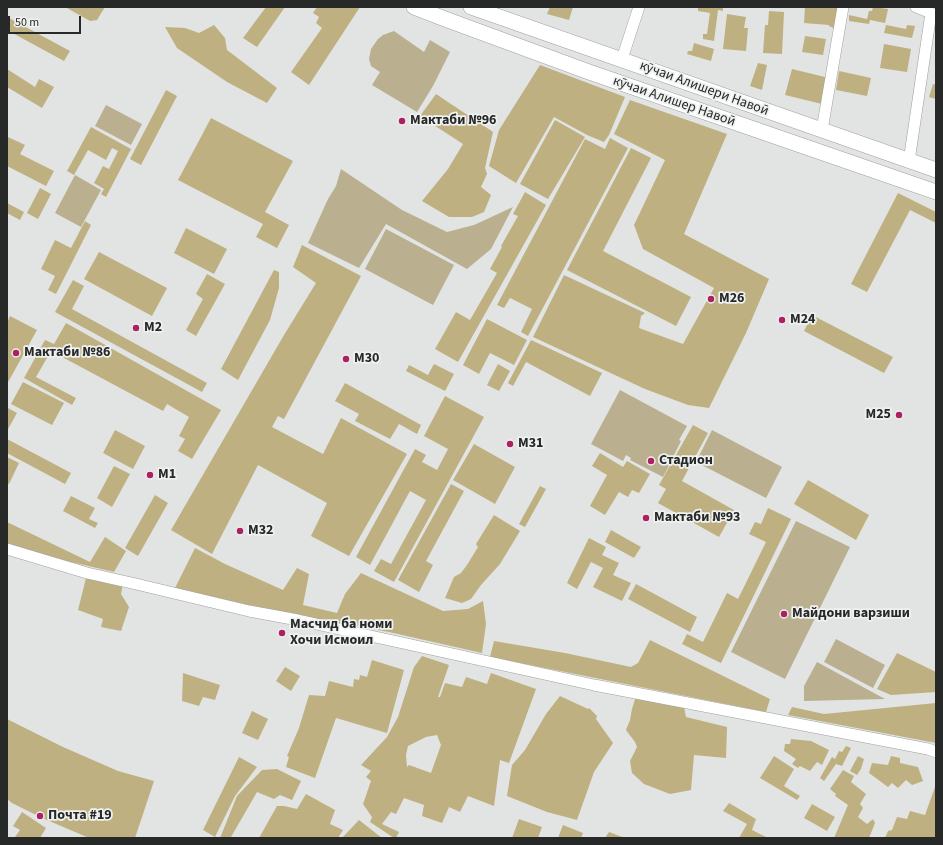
<!DOCTYPE html>
<meta charset="utf-8">
<style>
body{margin:0}
#map{position:relative;width:943px;height:845px;overflow:hidden;background:#e1e4e2;font-family:"Source Sans 3",sans-serif}
canvas{display:block}
.frame{position:absolute;inset:0;border:8px solid #272928;pointer-events:none}
.scale{position:absolute;left:8px;top:16px;width:73px;height:18px;box-sizing:border-box;border:2px solid #272928;border-top:0;padding-left:5px;font-size:12px;line-height:14px;white-space:nowrap;color:#272928;-webkit-text-stroke:3px #eef1ef;paint-order:stroke}
</style>
<div id="map">
<canvas width="943" height="845"></canvas>
<div class="frame"></div>
<div class="scale">50 m</div>
</div>
<script>
const ctx = document.querySelector('canvas').getContext('2d');
ctx.lineJoin = 'round';
function fill(path, color) { ctx.fillStyle = color; ctx.fill(path, 'evenodd'); }
const poly = rows => new Path2D(rows.map(r => 'M' + r).join(''));
function stroke(path, color, width, dash) { ctx.strokeStyle = color; ctx.lineWidth = width; ctx.lineCap = dash ? 'butt' : 'round'; ctx.setLineDash(dash || []); ctx.stroke(path); }
function drawText(font, color, halo, rows, align = 'center') {
  ctx.font = font + ' "Source Sans 3",sans-serif'; ctx.lineWidth = 3.5; ctx.setLineDash([]); ctx.textBaseline = 'middle'; ctx.strokeStyle = halo; ctx.fillStyle = color; for (const [text, x, y, turn = 0] of rows) {
    ctx.save(); ctx.translate(x, y); ctx.rotate((+turn || 0) * Math.PI / 180); ctx.textAlign = isNaN(turn) ? turn : align; if (halo) ctx.strokeText(text, 0, 0); ctx.fillText(text, 0, 0); ctx.restore();
  }
}
fill(poly([
 [394,31,424,52,430,40,450,52,433,86,417,112,372,85,380,72,371,66,369,59,371,49,378,39,383,35],
 [106,105,142,124,131,145,95,126],
 [341,169,402,210,447,232,474,225,513,207,491,249,467,269,386,224,359,268,308,243,328,199,336,186],
 [75,175,101,190,81,227,55,213],
 [386,229,454,265,433,305,365,269],
 [620,390,687,426,679,440,681,441,673,457,671,456,668,460,671,462,663,477,630,460,631,458,626,455,623,461,591,444],
 [712,430,782,467,766,498,696,462],
 [796,521,850,547,785,679,731,652],
 [836,639,885,665,873,688,824,662],
 [817,662,885,699,804,701,804,686]
]), '#bab090');
fill(poly([
 [65,7,105,7,97,20,90,21],
 [266,7,285,7,257,47,243,38],
 [317,7,360,7,309,85,291,72,322,28,316,23,319,17,313,13],
 [550,7,573,7,569,20,547,14],
 [698,7,723,7,723,11,718,10,714,41,703,39,703,34,707,34,710,13,698,11],
 [805,7,840,7,836,29,829,26,829,25,804,23],
 [873,7,881,7,881,8,888,9,885,23,870,20,869,24,849,21,849,15,867,19,869,11,872,11],
 [769,11,784,12,782,54,763,53,765,25,768,25],
 [727,14,746,17,744,28,748,28,746,51,723,49],
 [7,17,70,51,64,61,7,30],
 [214,25,225,38,227,50,277,88,267,103,227,82,177,48,165,27,185,28,199,33],
 [886,25,906,29,907,25,915,26,912,38,884,33],
 [805,36,826,39,823,55,802,52],
 [694,43,714,49,711,61,687,54,688,51,692,51],
 [884,44,911,49,907,72,880,68],
 [758,63,767,65,762,90,750,86],
 [540,65,625,97,609,135,604,142,587,135,554,117,516,183,489,166,499,130],
 [7,69,35,87,39,79,54,87,42,108,7,87],
 [792,69,829,78,822,104,785,95],
 [839,71,871,78,867,96,836,90],
 [933,84,936,85,936,99,929,97],
 [166,90,177,96,141,165,130,159],
 [436,94,493,132,485,168,487,174,481,187,491,195,484,212,472,217,449,217,422,201,448,169,463,144,420,116],
 [630,100,727,134,684,234,769,279,746,333,709,408,688,405,645,389,533,337,564,275,645,313,641,316,639,328,683,344,714,288,643,249,634,225,665,160,614,134],
 [211,118,293,161,265,212,289,225,277,248,256,237,263,224,178,180],
 [555,120,585,137,548,199,520,184],
 [91,127,131,149,106,197,101,194,104,189,94,183,103,166,109,169,118,151,112,148,106,160,88,150,74,175,67,171],
 [8,137,25,145,20,154,54,171,46,186,7,166,7,139],
 [610,138,628,148,528,336,521,332,532,309,510,298,504,308,497,305,585,139,605,149],
 [631,148,651,158,603,251,691,297,676,326,567,270],
 [40,188,51,194,38,219,27,213],
 [525,192,546,205,458,362,435,349,456,312,470,320,497,273,490,269,502,247,501,246,518,216,513,214],
 [898,193,936,212,936,223,910,210,867,292,851,284],
 [7,203,24,212,20,220,7,213],
 [85,221,91,225,56,294,48,290,55,276,41,269,55,240,71,248],
 [186,228,227,249,214,274,174,253],
 [302,245,361,276,284,419,278,416,272,427,323,454,341,418,407,454,349,556,311,536,327,503,258,465,212,554,171,530,284,335,316,283,293,267],
 [99,252,167,288,152,316,84,279],
 [274,270,279,272,279,288,270,320,238,380,221,369],
 [207,274,225,284,196,336,186,330,203,299,196,294],
 [73,280,84,286,72,309,207,383,202,392,55,312],
 [812,315,893,357,884,373,804,331],
 [10,316,37,330,7,384,7,323],
 [487,319,527,340,514,365,490,353,479,374,463,365],
 [66,323,221,410,192,459,178,451,185,439,179,436,189,417,167,404,163,411,51,351,36,377,76,398,72,405,24,378,45,340,54,344],
 [531,340,602,373,590,396,526,362,513,386,508,383],
 [434,364,454,374,445,391,406,371,409,365,428,375],
 [498,364,510,371,499,391,487,385],
 [23,382,64,403,52,425,11,404],
 [345,383,421,425,417,434,399,424,390,439,355,421,359,414,335,401],
 [445,396,484,417,394,582,374,571,381,559,391,564,426,500,410,491,370,565,356,557,415,449,426,455,422,462,437,470,448,449,424,436],
 [8,408,17,413,7,431,7,411],
 [693,425,708,433,682,481,734,510,719,537,658,503,666,489,659,485],
 [115,430,145,446,133,469,103,453],
 [7,439,71,473,65,484,7,453],
 [474,444,515,467,495,504,453,480],
 [600,453,623,467,627,461,650,474,639,493,632,490,628,497,619,492,605,515,590,506,607,475,592,466],
 [7,457,19,463,9,484,7,483],
 [114,466,130,474,112,507,97,498],
 [808,480,869,515,856,540,794,504],
 [451,484,464,491,426,561,433,565,419,592,398,580],
 [540,486,546,489,525,527,519,524],
 [155,495,168,503,138,556,125,548],
 [71,496,95,508,89,519,98,523,95,528,63,511],
 [768,508,791,519,721,663,682,644,687,634,703,642,727,593,738,599,766,542,749,534,755,522,761,524],
 [494,515,520,531,500,564,481,585,471,599,462,603,445,598,454,577,461,573,467,565,478,547,476,544],
 [7,522,90,562,105,537,126,551,114,572,7,547],
 [611,530,641,547,634,558,605,542],
 [589,538,606,547,602,555,619,563,613,575,631,583,622,601,593,587,603,568,591,562,577,589,567,583],
 [195,548,225,564,283,590,297,568,309,574,303,605,337,613,345,594,361,573,443,611,468,609,483,601,486,624,482,653,389,632,274,611,175,588],
 [86,578,123,584,121,594,129,607,121,631,101,627,103,619,78,610],
 [636,584,697,617,690,632,628,599],
 [650,640,770,699,766,712,490,657,494,641,565,653,631,667,638,663],
 [897,653,936,672,936,692,891,695,877,689],
 [422,656,449,665,438,697,440,697,445,683,462,687,466,677,487,684,491,673,536,689,509,763,500,760,494,806,468,796,460,812,449,807,442,823,422,816,424,805,404,798,396,814,391,812,382,824,399,832,396,838,394,838,370,822,372,817,363,804,371,781,366,777,371,771,361,765,387,737,398,717,414,667],
 [437,735,441,745,431,773,409,765,407,767,406,755,408,746,426,737],
 [372,660,404,670,387,733,336,718,315,778,286,767,289,757,287,756,299,728,309,695,325,696,329,681,353,687,354,679,359,680,360,675,367,677],
 [285,667,300,676,291,691,276,681],
 [183,673,220,685,215,700,203,697,199,706,182,701],
 [560,696,588,709,589,708,597,716,596,719,613,743,594,772,577,820,547,812,507,796,512,765,525,750,546,714],
 [636,696,684,707,686,717,727,727,726,758,694,755,691,790,670,794,644,784,632,773,630,761,637,747,635,742,626,730,630,720,632,709],
 [936,703,936,743,788,715,792,707,824,714],
 [252,711,268,719,258,740,242,733],
 [7,719,63,747,118,771,154,781,135,838,89,838,40,817,12,803,7,799],
 [791,739,811,741,829,750,822,765,817,762,810,771,800,766,798,768,792,764,796,759,784,751,785,744,790,744],
 [846,746,851,748,842,766,836,764,824,781,820,778,832,757,835,759,839,751,842,752],
 [774,756,794,769,784,786,800,796,797,800,760,778],
 [858,756,864,759,861,769,857,775,850,771],
 [891,756,900,758,900,763,918,767,923,781,912,785,906,780,898,788,892,783,888,787,869,773,872,763,888,765],
 [239,757,257,767,235,796,215,837,203,830],
 [277,769,301,781,292,800,280,795,274,799,257,792,231,837,231,838,220,838,237,796,262,770],
 [843,770,854,776,851,782,866,794,860,804,863,808,858,817,867,824,873,819,875,823,869,838,834,838,848,805,835,796,836,794,830,789],
 [936,784,936,834,935,838,885,838,888,831,892,830,897,817,907,819,910,811,925,815],
 [306,794,335,810,330,824,343,830,338,838,259,838,277,806,284,806,297,809],
 [729,803,756,819,752,830,768,838,739,838,747,824,723,811],
 [812,804,835,817,827,831,804,818],
 [22,812,46,828,40,838,17,838,15,837,20,830,13,826],
 [519,819,542,827,538,838,512,838],
 [359,820,382,838,358,838,356,837,356,838,342,838],
 [563,825,583,833,581,838,558,838],
 [609,832,625,838,605,838]
]), '#beb080');
const street = poly([
 [622,59,639,7],
 [822,130,843,7],
 [909,161,931,13,916,7],
 [7,549,87,573,136,584,249,611,298,620,594,685,928,749,936,752]
]);
const secondary = poly([
 [414,7,445,19,589,72,936,192],
 [471,7,936,170]
]);
stroke(street, '#9ea19f', 12);
stroke(secondary, '#9ea19f', 16);
stroke(street, '#fff', 11);
stroke(secondary, '#fff', 15);
for (const [x, y, r, color] of [
 [402,121,4,"#ac2162"],
 [711,299,4,"#ac2162"],
 [782,320,4,"#ac2162"],
 [136,328,4,"#ac2162"],
 [16,353,4,"#ac2162"],
 [346,359,4,"#ac2162"],
 [899,415,4,"#ac2162"],
 [510,444,4,"#ac2162"],
 [651,461,4,"#ac2162"],
 [150,475,4,"#ac2162"],
 [646,518,4,"#ac2162"],
 [240,531,4,"#ac2162"],
 [784,614,4,"#ac2162"],
 [282,633,4,"#ac2162"],
 [40,816,4,"#ac2162"]
]) { const dot = new Path2D(); dot.arc(x, y, r, 0, 2 * Math.PI); ctx.fillStyle = color; ctx.fill(dot); stroke(dot, '#eef1ef', 1.5); }
drawText('14px', '#272928', '#eef1ef', [
 ["кӯчаи Алишери Навоӣ",704,89,20],
 ["кӯчаи Алишер Навоӣ",674,102,19]
]);
drawText('bold 14px', '#272928', '#eef1ef', [
 ["Мактаби №96",410,121],
 ["М26",719,299],
 ["М24",790,320],
 ["М2",144,328],
 ["Мактаби №86",24,353],
 ["М30",354,359],
 ["М25",891,415,"right"],
 ["М31",518,444],
 ["Стадион",659,461],
 ["M1",158,475],
 ["Мактаби №93",654,518],
 ["М32",248,531],
 ["Майдони варзиши",792,614],
 ["Масчид ба номи",290,625],
 ["Хочи Исмоил",290,641],
 ["Почта #19",48,816]
], 'left');
</script>
